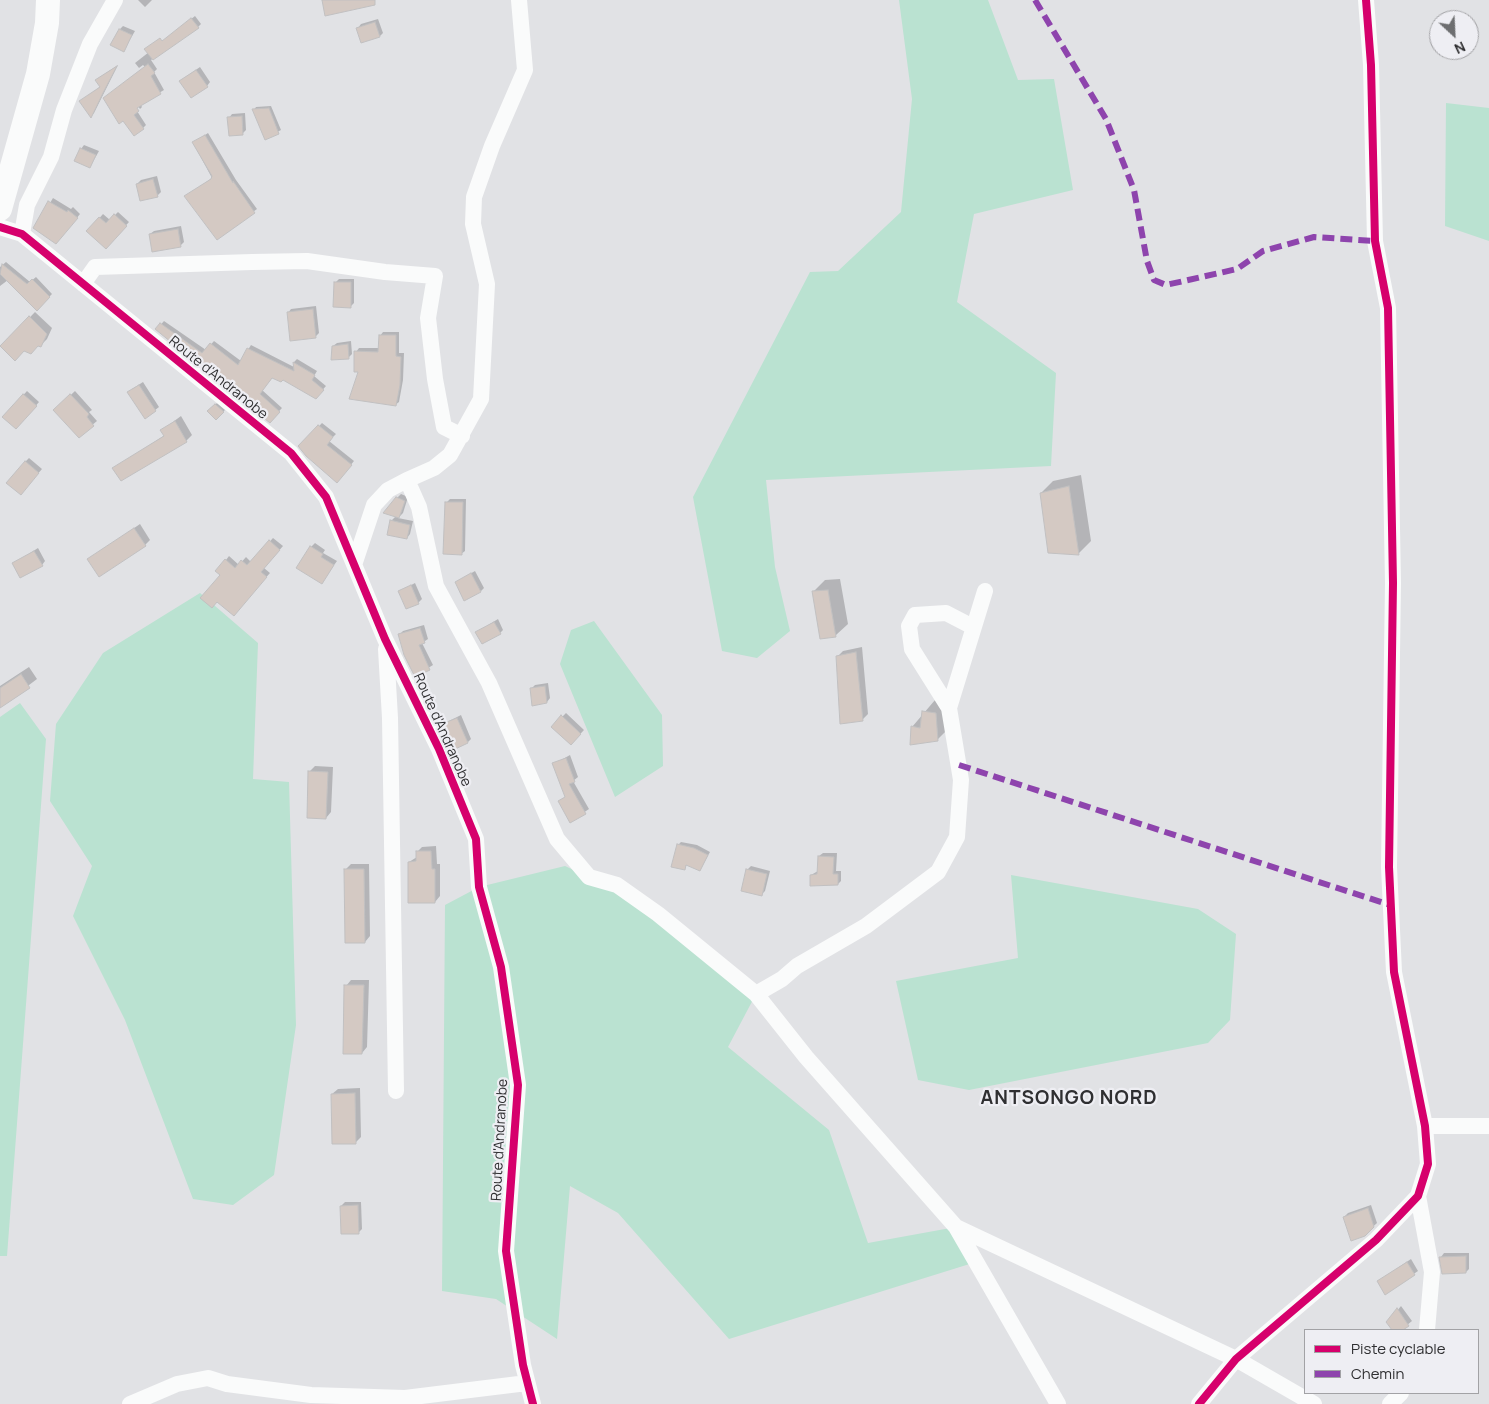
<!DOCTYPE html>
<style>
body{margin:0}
#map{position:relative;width:1489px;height:1404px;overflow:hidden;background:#e1e2e5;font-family:Manrope,sans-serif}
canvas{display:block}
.legend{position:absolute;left:1304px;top:1329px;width:175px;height:65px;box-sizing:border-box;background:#eeeef3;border:1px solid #a2a2a5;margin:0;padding:6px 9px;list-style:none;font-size:15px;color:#2f2f31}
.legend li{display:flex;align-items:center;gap:10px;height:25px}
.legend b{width:25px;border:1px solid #a2a2a5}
.north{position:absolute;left:1429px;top:10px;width:50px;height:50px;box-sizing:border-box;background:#eeeef3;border:1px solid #a2a2a5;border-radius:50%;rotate:155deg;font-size:14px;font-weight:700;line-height:20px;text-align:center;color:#2f2f31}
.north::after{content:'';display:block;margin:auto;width:18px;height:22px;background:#6d6e70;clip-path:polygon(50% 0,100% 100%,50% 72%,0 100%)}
</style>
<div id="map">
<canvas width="1489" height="1404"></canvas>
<ul class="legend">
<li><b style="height:6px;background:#d6006c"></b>Piste cyclable</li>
<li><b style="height:6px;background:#8e44ad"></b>Chemin</li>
</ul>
<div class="north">N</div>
</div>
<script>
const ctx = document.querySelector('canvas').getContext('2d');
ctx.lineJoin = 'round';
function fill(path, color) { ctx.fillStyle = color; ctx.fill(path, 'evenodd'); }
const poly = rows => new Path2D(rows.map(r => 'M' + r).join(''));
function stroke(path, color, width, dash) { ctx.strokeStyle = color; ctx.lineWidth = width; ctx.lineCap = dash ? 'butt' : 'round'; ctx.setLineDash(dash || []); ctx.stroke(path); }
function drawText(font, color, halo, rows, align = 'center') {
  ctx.font = font + ' Manrope,sans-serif'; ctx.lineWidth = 4.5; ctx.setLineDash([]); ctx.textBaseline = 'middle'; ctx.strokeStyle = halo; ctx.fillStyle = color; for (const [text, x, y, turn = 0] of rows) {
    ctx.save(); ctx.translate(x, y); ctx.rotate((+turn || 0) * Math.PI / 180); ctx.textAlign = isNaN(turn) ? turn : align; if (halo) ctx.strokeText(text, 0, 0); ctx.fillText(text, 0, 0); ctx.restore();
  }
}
fill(poly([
 [899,0,988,0,1018,80,1054,79,1073,190,974,214,957,302,1056,373,1051,466,766,480,775,567,790,631,757,658,722,651,693,497,810,272,838,271,901,212,912,99],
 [1446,103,1489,108,1489,241,1445,226],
 [200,593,258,643,253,779,289,782,296,1025,274,1175,233,1205,193,1199,125,1020,73,916,92,866,50,801,56,724,103,653],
 [594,621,662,715,663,766,615,797,560,664,571,630],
 [20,703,46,739,7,1256,0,1256,0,717],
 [565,866,589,877,617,885,756,994,728,1047,829,1130,868,1243,956,1227,976,1262,729,1339,618,1213,570,1186,557,1339,496,1299,442,1291,445,905,479,887],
 [1011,875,1198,909,1236,934,1230,1020,1208,1043,969,1090,918,1080,896,981,1018,958]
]), '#bae2d1');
fill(poly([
 [138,0,152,0,145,7],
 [195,16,201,24,198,27,151,60,157,69,154,72,164,90,140,104,142,107,140,109,135,101,137,111,146,125,143,128,123,119,145,67,143,65,139,68,135,63],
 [378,19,383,33,380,36,358,28,361,24],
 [123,26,135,31,124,50,120,29],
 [118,65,94,113,91,116,81,101,101,86,97,80,100,77],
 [200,67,210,82,207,86,184,78],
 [271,106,281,130,266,138,254,110,256,107],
 [245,113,246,130,242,134,229,118,232,114],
 [208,133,236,180,257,209,217,238,186,196,212,178,193,143],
 [84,145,99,151,90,167,81,149],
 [157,176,161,192,157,196,137,184,141,180],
 [53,198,71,209,73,207,80,214,60,239,35,228],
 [118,212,129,222,106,247,88,231,103,214,110,220],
 [181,226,184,242,180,246,150,234,154,231],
 [6,262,30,282,36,277,52,294,37,309,8,280,0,286,0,267],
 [339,279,354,279,354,303,350,307,335,283],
 [316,306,319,333,316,336,288,313,291,309],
 [35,312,52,328,47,339,41,345,2,346],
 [164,321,206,350,214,341,241,361,251,345,294,367,294,362,297,359,317,371,314,376,326,386,319,394,283,379,273,377,262,390,282,408,270,421,157,329],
 [383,332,399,332,399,353,404,353,403,380,399,402,395,405,360,370,356,352,359,348,380,348,380,336],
 [351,341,352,354,348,358,333,346,337,343],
 [143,382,159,407,145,418,132,389],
 [27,391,39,402,20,424,4,416],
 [75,391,92,410,89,412,97,421,79,436,55,410],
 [217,403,225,410,216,418,209,411],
 [181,416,192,435,186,441,121,479,114,468,165,435,162,430],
 [322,423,336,434,329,441,354,461,340,478,300,446],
 [29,458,42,469,24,490,26,461],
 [1081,475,1091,541,1079,553,1049,552,1041,493,1053,481],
 [401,494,408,497,403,513,398,518,413,521,410,534,407,538,391,521,396,516,397,498],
 [450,499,466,499,465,551,461,554,447,502],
 [140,524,150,540,145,545,89,559],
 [273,538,283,546,264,568,270,573,237,610,222,575,226,560,229,556,239,565,246,557,251,562],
 [315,543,325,550,323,553,337,561,322,582,311,547],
 [38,548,45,561,42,565,13,564],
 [475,571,484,588,481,591,456,582],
 [840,579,848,624,836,635,813,592,825,580],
 [415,583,422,599,418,603,400,591],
 [498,619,503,630,500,633,477,632],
 [424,625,428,639,422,643,433,665,415,676,399,635,403,631],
 [862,647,868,714,862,720,837,657,843,651],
 [29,667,37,679,0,707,0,686],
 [548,683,550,698,547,702,533,704,531,689,535,685],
 [935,700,948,702,949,728,937,740,912,727],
 [566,713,584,730,571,744,552,727],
 [461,715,471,739,468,742,441,725],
 [570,755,578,777,573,781,589,809,571,821,566,797,554,764],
 [315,766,333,767,331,812,326,818,309,772],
 [681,842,697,845,710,852,700,870,687,864,684,869,678,845],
 [436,846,437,864,440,864,440,896,435,902,409,862,417,857,417,852,422,847],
 [823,853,837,853,836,871,841,871,841,881,838,884,811,875,818,871,819,856],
 [351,864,369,864,370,936,365,942,345,870],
 [751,866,770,871,765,891,761,895,747,870],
 [351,980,369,980,367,1047,362,1053,346,986],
 [360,1088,361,1137,356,1142,332,1094,338,1089],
 [345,1202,361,1202,362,1229,358,1233,341,1206],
 [1371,1205,1377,1223,1364,1235,1344,1217,1348,1213],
 [1444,1253,1469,1253,1469,1269,1466,1272,1441,1257],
 [1411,1259,1418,1271,1386,1293,1378,1281],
 [1401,1306,1412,1321,1401,1330,1393,1330,1388,1322]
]), '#0003');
const building = poly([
 [322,0,375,0,375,5,325,16,322,0],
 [191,18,199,28,153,60,144,49,160,38,162,41,191,18],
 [375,22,380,37,361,43,356,28,375,22],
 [119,29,132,35,124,52,110,45,119,29],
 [148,64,155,73,151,76,161,94,137,108,139,111,134,115,144,129,134,136,123,121,119,124,103,98,148,64],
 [117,66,103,93,91,118,79,101,100,87,95,80,117,66],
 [196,70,208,87,191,98,179,81,196,70],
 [269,108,279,134,265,140,252,109,269,108],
 [242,116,243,135,229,136,227,117,242,116],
 [205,135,233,183,233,181,255,213,217,240,184,196,211,179,212,176,192,142,205,135],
 [80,148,96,155,90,168,74,161,80,148],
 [153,179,158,197,140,201,136,184,153,179],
 [48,201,67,212,68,210,78,218,56,244,33,228,48,201],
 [114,214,127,226,106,249,86,231,99,217,106,223,114,214],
 [178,229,181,247,152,252,149,234,178,229],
 [2,264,27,284,32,279,50,297,37,311,0,274,2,264],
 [334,282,351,282,351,308,333,307,334,282],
 [313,309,316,338,290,341,287,312,313,309],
 [29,316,47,334,41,347,38,346,31,354,24,351,15,361,0,346,29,316],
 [160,323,202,353,210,343,238,365,247,348,294,371,293,362,315,375,312,380,324,390,316,399,283,380,281,382,272,378,260,394,280,412,270,423,155,329,160,323],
 [379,335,396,335,396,356,401,357,400,385,396,406,349,399,358,372,354,372,354,351,378,352,379,335],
 [348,344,349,359,331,360,332,346,348,344],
 [139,385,156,411,145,419,127,392,139,385],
 [23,394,37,406,16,429,2,417,23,394],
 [70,394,89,414,87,417,94,426,79,438,53,410,70,394],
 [215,404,224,412,216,420,207,411,215,404],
 [175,421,187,442,121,481,112,468,164,436,160,430,175,421],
 [318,425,333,437,327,445,352,465,337,483,306,456,298,446,318,425],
 [25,461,39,473,21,495,6,483,25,461],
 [1069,486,1079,555,1048,553,1040,493,1069,486],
 [396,497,405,501,399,518,383,513,396,497],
 [445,502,463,502,462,555,443,554,445,502],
 [390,520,410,525,407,539,387,535,390,520],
 [134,528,146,546,99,577,87,559,134,528],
 [269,540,280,550,261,572,267,577,234,616,217,602,212,608,200,598,220,575,215,571,225,559,235,568,241,560,247,565,269,540],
 [310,546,323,554,321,557,334,565,322,584,296,568,310,546],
 [34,551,43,566,20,578,12,563,34,551],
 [471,573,481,592,464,601,455,582,471,573],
 [411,585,419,604,406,609,398,591,411,585],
 [828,590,836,637,820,639,812,591,828,590],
 [494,622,501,634,482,644,475,632,494,622],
 [420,628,425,643,419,645,430,670,415,677,404,655,398,634,420,628],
 [856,652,863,721,840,724,836,656,856,652],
 [21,674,30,688,0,708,0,688,21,674],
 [545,686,547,703,532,706,530,688,545,686],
 [922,711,936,713,938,741,910,745,911,726,920,728,922,711],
 [561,715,581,734,571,745,551,727,561,715],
 [457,718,468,743,451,751,439,725,457,718],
 [566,758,575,782,569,784,586,814,570,823,558,801,565,797,552,763,566,758],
 [308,771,328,772,326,819,307,818,308,771],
 [677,844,694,848,708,855,700,871,686,865,685,870,671,867,677,844],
 [416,851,431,851,432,869,435,869,435,903,408,903,408,862,416,861,416,851],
 [818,856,834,857,833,874,838,874,838,885,810,886,810,875,817,874,818,856],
 [344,869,364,869,365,943,345,943,344,869],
 [746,869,767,874,762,896,741,891,746,869],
 [344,985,364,985,362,1054,343,1054,344,985],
 [355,1093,356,1144,332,1144,331,1094,355,1093],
 [358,1205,359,1234,341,1234,340,1206,358,1205],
 [1368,1208,1374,1227,1365,1236,1351,1241,1343,1217,1368,1208],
 [1466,1256,1466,1273,1442,1274,1439,1257,1466,1256],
 [1407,1262,1415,1275,1385,1295,1377,1281,1407,1262],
 [1397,1308,1409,1326,1403,1330,1392,1330,1386,1322,1397,1308]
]);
fill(building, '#d4c9c3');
stroke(building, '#c1c0c1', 1);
stroke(poly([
 [0,227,22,234,291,453,326,497,385,639,439,749,476,839,479,887,501,967,518,1085,506,1251,523,1365,533,1404],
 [22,234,27,205,51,157,64,110,90,44,115,0],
 [83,284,95,267,252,262,307,261,385,272,435,276,428,318,435,379,444,427,462,436],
 [407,480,434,468,450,455,481,399,487,284,473,224,474,197,492,146,525,70,519,0],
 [355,562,374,505,388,490,407,480,419,507,436,586,489,683,557,839,589,877,617,885,658,914,756,994,806,1057,956,1227,1058,1404],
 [386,649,390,718,396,1091],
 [949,708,985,591],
 [756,994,782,979,797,966,866,926,938,872,957,837,961,780,949,708,912,649,909,626,915,615,946,613,973,627],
 [1425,1126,1489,1126],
 [1418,1196,1432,1272,1427,1330],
 [956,1227,1236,1359,1314,1404],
 [130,1404,177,1384,208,1378,227,1384,311,1395,405,1398,527,1383],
 [1199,1404,1236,1359,1376,1240,1418,1196,1428,1164,1425,1126,1394,972,1389,867,1393,583,1388,308,1375,241,1371,65,1366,0],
 [1390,1404,1401,1393]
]), '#fafbfb', 16);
stroke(poly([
 [0,209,38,74,47,23,48,0]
]), '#fafbfb', 24);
stroke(poly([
 [1035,0,1106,119,1134,190,1147,261,1154,280,1166,285,1237,269,1263,251,1314,237,1375,241],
 [959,765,1390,905]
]), '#8e44ad', 6, [12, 6]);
stroke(poly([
 [0,227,22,234,291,453,326,497,385,639,439,749,476,839,479,887,501,967,518,1085,506,1251,523,1365,533,1404],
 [1199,1404,1236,1359,1376,1240,1418,1196,1428,1164,1425,1126,1394,972,1389,867,1393,583,1388,308,1375,241,1371,65,1366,0]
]), '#d6006c', 8);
drawText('14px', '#2f2f31', '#eeeef3', [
 ["Route d'Andranobe",218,378,39],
 ["Route d'Andranobe",442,730,66],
 ["Route d'Andranobe",500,1140,-87]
]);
ctx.letterSpacing = '1px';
drawText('bold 19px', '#2f2f31', '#eeeef3', [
 ["ANTSONGO NORD",1069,1099]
]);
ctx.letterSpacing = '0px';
</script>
